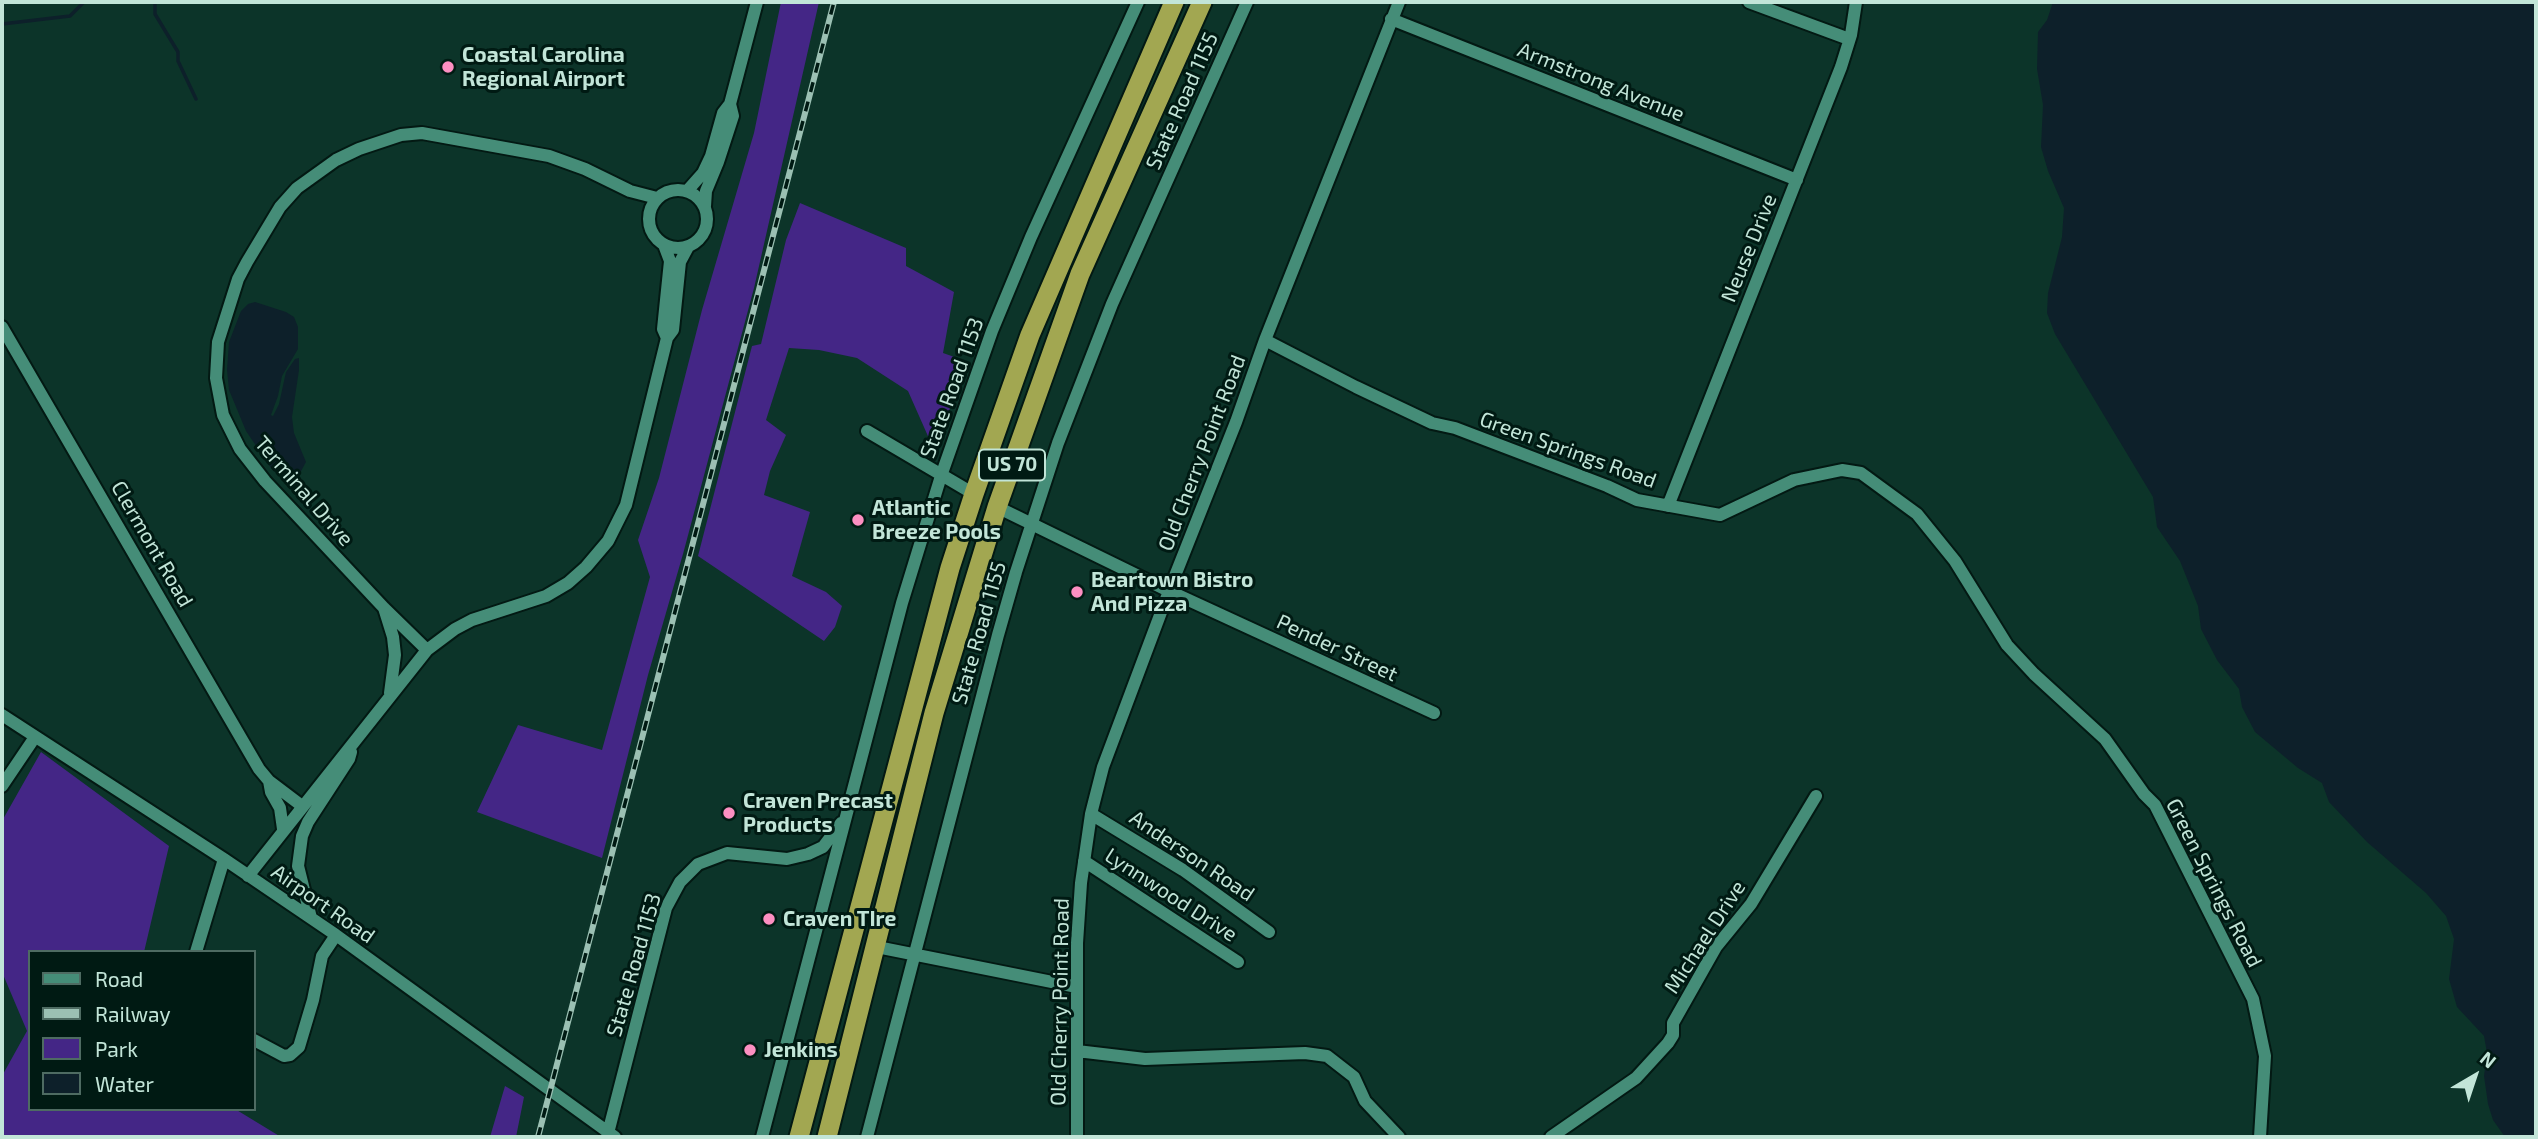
<!DOCTYPE html>
<style>
body{margin:0}
#map{position:relative;width:2538px;height:1139px;overflow:hidden;background:#0c3429;font-family:"Exo 2",sans-serif}
canvas{display:block}
.frame{position:absolute;inset:0;border:4px solid #c2e5d8;pointer-events:none}
.legend{position:absolute;left:28px;top:950px;width:228px;height:161px;box-sizing:border-box;background:#001a13;border:2px solid #4e6b62;margin:0;padding:9px 12px;list-style:none;font-size:21px;color:#c2e5d8}
.legend li{display:flex;align-items:center;gap:14px;height:35px}
.legend b{width:35px;border:2px solid #4e6b62}
.north{position:absolute;left:2440px;top:1041px;width:70px;height:70px;-webkit-text-stroke:5px #001a13;paint-order:stroke;rotate:39deg;font-size:19px;font-weight:700;line-height:28px;text-align:center;color:#c2e5d8}
.north::after{content:'';display:block;margin:auto;width:24px;height:32px;background:#c2e5d8;clip-path:polygon(50% 0,100% 100%,50% 72%,0 100%)}
</style>
<div id="map">
<canvas width="2538" height="1139"></canvas>
<div class="frame"></div>
<ul class="legend">
<li><b style="height:9px;background:#458d78"></b>Road</li>
<li><b style="height:9px;background:#9bc0b3"></b>Railway</li>
<li><b style="height:19px;background:#442686"></b>Park</li>
<li><b style="height:19px;background:#0d202a"></b>Water</li>
</ul>
<div class="north">N</div>
</div>
<script>
const ctx = document.querySelector('canvas').getContext('2d');
ctx.lineJoin = 'round';
function fill(path, color) { ctx.fillStyle = color; ctx.fill(path, 'evenodd'); }
const poly = rows => new Path2D(rows.map(r => 'M' + r).join(''));
function stroke(path, color, width, dash) { ctx.strokeStyle = color; ctx.lineWidth = width; ctx.lineCap = dash ? 'butt' : 'round'; ctx.setLineDash(dash || []); ctx.stroke(path); }
function drawText(font, color, halo, rows, align = 'center') {
  ctx.font = font + ' "Exo 2",sans-serif'; ctx.lineWidth = 6; ctx.setLineDash([]); ctx.textBaseline = 'middle'; ctx.strokeStyle = halo; ctx.fillStyle = color; for (const [text, x, y, turn = 0] of rows) {
    ctx.save(); ctx.translate(x, y); ctx.rotate((+turn || 0) * Math.PI / 180); ctx.textAlign = isNaN(turn) ? turn : align; if (halo) ctx.strokeText(text, 0, 0); ctx.fillText(text, 0, 0); ctx.restore();
  }
}
fill(poly([
 [781,2,819,2,754,288,683,554,648,675,602,858,477,812,518,725,602,750,650,577,638,540,659,478,702,310,754,133],
 [800,203,906,248,906,266,954,292,943,353,966,361,935,452,908,391,857,358,819,350,789,348,766,420,786,435,770,471,764,495,810,512,792,576,826,592,842,606,835,627,824,641,698,556,752,346,761,344,786,240],
 [41,752,169,846,144,952,30,952,30,1109,235,1109,281,1137,2,1137,2,1076,27,1031,2,972,2,821],
 [505,1086,524,1097,516,1137,490,1137]
]), '#442686');
fill(poly([
 [2053,2,2536,2,2536,1137,2505,1137,2493,1120,2488,1104,2484,1076,2487,1053,2484,1036,2457,1007,2449,979,2454,939,2446,916,2426,893,2367,842,2329,802,2322,783,2298,768,2255,732,2242,707,2239,689,2217,660,2201,629,2198,606,2180,561,2157,527,2153,497,2055,334,2047,313,2048,293,2062,237,2064,208,2048,171,2041,147,2043,105,2037,69,2038,32,2047,20],
 [255,302,286,312,294,317,298,327,298,349,282,376,278,396,271,415,273,416,279,404,286,372,295,359,299,358,299,370,292,417,294,433,306,462,300,473,293,476,278,474,271,468,246,431,229,390,227,370,229,342,241,311,248,304]
]), '#0d202a');
stroke(poly([
 [155,2,155,14,178,52,178,61,196,99],
 [2,24,70,16,84,2]
]), '#0d202a', 3.5);
const minor = poly([
 [1749,2,1849,39],
 [1391,19,1797,180],
 '649 219a29 29 0 1 1 58 0a29 29 0 1 1-58 0Z',
 [687,191,703,173,711,156,723,113,730,104,757,2],
 [705,206,706,191,718,162,733,116,730,104],
 [664,245,670,261,663,329,667,338],
 [2,327,259,769,269,781,302,806],
 [1265,340,1356,387,1432,423,1455,428,1607,486,1637,500,1720,515,1794,480,1842,470,1861,473,1917,514,1955,561,2007,645,2034,674,2105,739,2144,794,2155,805,2253,999,2265,1056,2260,1137],
 [867,431,974,494],
 [1668,506,1841,67,1851,35,1856,2],
 [997,507,1169,591,1434,713],
 [384,608,393,637,395,655,390,693],
 [427,650,384,608,265,481,240,449,223,415,216,378,218,342,238,279,247,262,280,207,297,188,336,160,359,149,401,135,422,133,549,156,585,169,630,191,657,198],
 [2,715,224,859,336,935,615,1137],
 [269,781,271,792,280,808,283,829],
 [2,786,35,737],
 [1091,814,1183,870,1269,932],
 [1084,861,1238,962],
 [248,876,427,650,455,629,472,620,546,596,568,583,586,567,608,541,626,505,667,338,673,330,680,262,688,247],
 [311,918,298,866,302,836,308,822,349,759,351,752],
 [877,947,1077,987],
 [196,952,224,859],
 [254,1040,284,1056,290,1055,299,1047,313,1000,322,956,336,935],
 [1077,1051,1145,1059,1305,1053,1327,1056,1354,1077,1365,1101,1399,1137],
 [607,1137,666,908,680,882,698,864,727,853,787,859,808,854,823,847,841,823],
 [762,1137,902,603,941,476,992,331,1031,237,1138,2],
 [867,1137,998,635,1016,572,1058,443,1112,304,1247,2],
 [1077,1137,1077,943,1081,883,1091,814,1103,767,1169,591,1236,422,1265,340,1399,2],
 [1551,1137,1636,1078,1668,1043,1673,1035,1673,1023,1716,947,1751,904,1816,796]
]);
const highway = poly([
 [799,1137,950,568,974,494,1030,335,1174,2],
 [827,1137,934,713,997,507,1080,274,1202,2]
]);
stroke(minor, '#031913', 16);
stroke(highway, '#031913', 23);
stroke(minor, '#458d78', 12);
stroke(highway, '#a2a751', 19);
const rail = poly([
 [538,1137,834,2]
]);
stroke(rail, '#9bc0b3', 6);
stroke(rail, '#001a13', 3.5, [10]);
for (const [x, y, r, color] of [
 [448,67,7,"#fc8fc1"],
 [858,520,7,"#fc8fc1"],
 [1077,592,7,"#fc8fc1"],
 [729,813,7,"#fc8fc1"],
 [769,919,7,"#fc8fc1"],
 [750,1050,7,"#fc8fc1"]
]) { const dot = new Path2D(); dot.arc(x, y, r, 0, 2 * Math.PI); ctx.fillStyle = color; ctx.fill(dot); stroke(dot, '#001a13', 2.5); }
for (const [x, y, w] of [
 [1012,465,66]
]) { const box = new Path2D(); box.roundRect(x - w / 2, y - 15.5, w, 31, 5); ctx.fillStyle = '#001a13'; ctx.fill(box); stroke(box, '#c2e5d8', 2); }
drawText('bold 19px', '#c2e5d8', null, [
 ["US 70",1012,465]
]);
drawText('bold 21px', '#c2e5d8', '#001a13', [
 ["Coastal Carolina",462,55],
 ["Regional Airport",462,79],
 ["Atlantic",872,508],
 ["Breeze Pools",872,532],
 ["Beartown Bistro",1091,580],
 ["And Pizza",1091,604],
 ["Craven Precast",743,801],
 ["Products",743,825],
 ["Craven TIre",783,919],
 ["Jenkins",764,1050]
], 'left');
drawText('21px', '#c2e5d8', '#001a13', [
 ["Armstrong Avenue",1601,82,22],
 ["State Road 1155",1182,101,-66],
 ["Neuse Drive",1749,248,-68],
 ["State Road 1153",952,388,-70],
 ["Green Springs Road",1568,450,20],
 ["Old Cherry Point Road",1202,453,-69],
 ["Terminal Drive",304,491,49],
 ["Clermont Road",152,544,60],
 ["State Road 1155",979,633,-74],
 ["Pender Street",1337,648,25],
 ["Anderson Road",1192,856,34],
 ["Green Springs Road",2214,883,63],
 ["Lynnwood Drive",1171,895,33],
 ["Airport Road",323,904,35],
 ["Michael Drive",1705,937,-57],
 ["State Road 1153",634,965,-74],
 ["Old Cherry Point Road",1060,1002,-89]
]);
</script>
